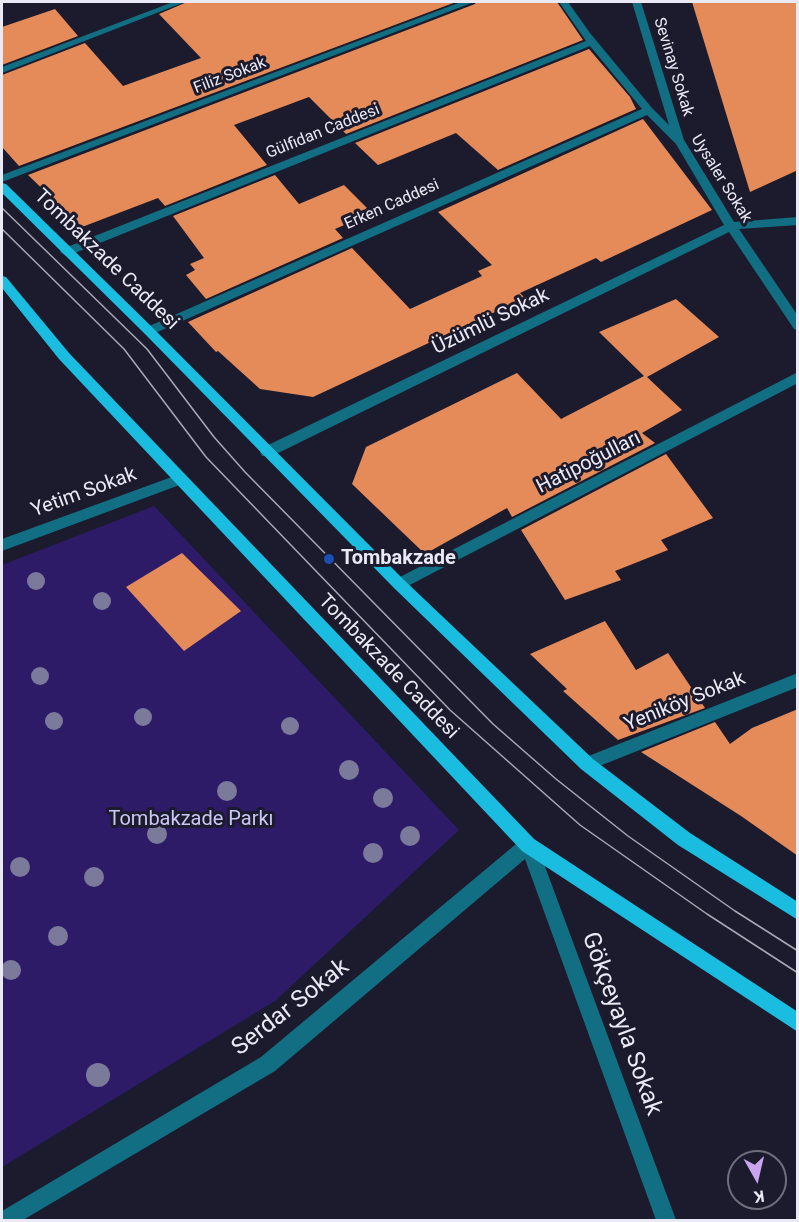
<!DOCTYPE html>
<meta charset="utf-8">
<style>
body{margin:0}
#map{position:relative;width:799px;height:1222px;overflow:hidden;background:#1c1b2d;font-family:Roboto,sans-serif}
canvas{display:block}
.frame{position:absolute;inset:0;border:3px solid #eaeaf6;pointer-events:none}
.north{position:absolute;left:727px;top:1150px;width:60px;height:60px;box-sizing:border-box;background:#1c1b2d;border:2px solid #6e6e7d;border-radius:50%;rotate:172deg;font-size:16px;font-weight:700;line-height:24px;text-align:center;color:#eaeaf6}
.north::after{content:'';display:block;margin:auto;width:21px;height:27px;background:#c8a5ee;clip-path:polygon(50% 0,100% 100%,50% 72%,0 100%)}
</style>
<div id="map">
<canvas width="799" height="1222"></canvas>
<div class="frame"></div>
<div class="north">K</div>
</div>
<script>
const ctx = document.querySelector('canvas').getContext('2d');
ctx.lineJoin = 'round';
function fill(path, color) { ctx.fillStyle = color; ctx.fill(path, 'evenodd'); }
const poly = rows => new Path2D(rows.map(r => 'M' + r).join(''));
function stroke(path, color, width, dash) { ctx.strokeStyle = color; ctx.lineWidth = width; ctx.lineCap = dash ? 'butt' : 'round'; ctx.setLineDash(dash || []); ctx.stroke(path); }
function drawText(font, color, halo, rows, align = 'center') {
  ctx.font = font + ' Roboto,sans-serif'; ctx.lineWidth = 6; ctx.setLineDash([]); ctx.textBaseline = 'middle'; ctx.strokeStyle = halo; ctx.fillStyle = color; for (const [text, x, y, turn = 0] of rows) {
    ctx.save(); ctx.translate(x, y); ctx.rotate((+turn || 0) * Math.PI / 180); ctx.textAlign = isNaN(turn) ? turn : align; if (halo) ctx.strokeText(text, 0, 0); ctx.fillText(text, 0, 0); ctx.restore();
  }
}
fill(poly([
 [154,506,459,830,275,1001,2,1167,2,565]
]), '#2d1b68');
fill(poly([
 [187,2,456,2,19,166,2,147,2,75,85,43,123,86,201,58,159,14],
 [476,2,557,2,583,40,346,134,309,97,234,125,267,165,165,206,158,198,82,227,28,175,475,4],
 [692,2,798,2,798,170,750,192],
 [55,9,78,36,2,65,2,27],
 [589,49,630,97,636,109,498,170,456,133,378,165,355,143],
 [643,119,712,210,601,262,596,258,520,293,525,298,313,397,260,389,218,351,216,352,188,322,352,248,410,309,482,276,478,271,492,265,438,212],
 [275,175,299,204,344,185,372,213,335,229,343,238,206,299,186,275,195,270,190,264,204,258,173,216],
 [676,299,719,337,647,377,682,410,642,433,655,443,512,517,507,508,425,554,352,484,366,447,517,373,561,419,644,376,599,332],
 [666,454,713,518,661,540,668,550,615,571,621,580,565,600,521,530],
 [182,553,241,611,184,651,126,587],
 [605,621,636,670,668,653,705,708,618,740,563,691,567,689,530,654],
 [798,709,798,856,741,816,641,752,715,722,730,744,752,728]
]), '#e58a59');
fill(poly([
 [173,2,185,2,2,73,2,67,173,2],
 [461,2,474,2,2,182,2,175,461,2],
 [559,2,568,2,590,33,652,108,669,125,632,2,641,2,684,140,734,222,798,217,798,225,739,229,798,316,798,330,794,329,729,232,272,456,262,456,260,452,262,448,724,225,676,144,647,115,153,334,145,334,143,331,145,328,642,109,590,46,70,255,66,256,60,252,62,249,586,41,559,2],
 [798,372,798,383,404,588,394,588,392,584,394,580,798,372],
 [180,474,185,475,187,479,185,483,2,551,2,539,180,474],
 [798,673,798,687,587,771,581,769,579,764,581,759,798,673],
 [528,837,534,839,537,845,676,1220,656,1220,525,859,275,1071,23,1220,2,1220,2,1211,261,1057,522,839,528,837]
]), '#126e83');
fill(poly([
 [2,183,6,184,153,328,404,580,593,759,690,833,798,902,798,920,678,845,581,769,394,588,145,334,2,193,2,183],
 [2,276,6,277,69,353,534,839,798,1012,798,1032,522,851,59,359,2,288,2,276]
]), '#1abcdf');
stroke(poly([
 [2,208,147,349,214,437,245,472,493,724,556,779,628,836,735,911,798,951],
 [2,229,124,349,206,457,450,710,580,825,707,914,798,973]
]), '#a8a8b6', 1.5);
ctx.fillStyle = '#7b7a9b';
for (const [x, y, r] of [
 [36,581,9],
 [102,601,9],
 [40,676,9],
 [143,717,9],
 [54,721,9],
 [290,726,9],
 [349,770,10],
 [227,791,10],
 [383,798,10],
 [157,834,10],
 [410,836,10],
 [373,853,10],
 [20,867,10],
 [94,877,10],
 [58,936,10],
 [11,970,10],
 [98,1075,12]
]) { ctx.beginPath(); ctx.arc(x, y, r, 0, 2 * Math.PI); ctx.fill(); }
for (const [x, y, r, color] of [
 [329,559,6,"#1a4fb4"]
]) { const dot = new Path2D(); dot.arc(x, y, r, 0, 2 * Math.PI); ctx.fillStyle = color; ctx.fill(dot); stroke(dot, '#1c1b2d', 2); }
drawText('16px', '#eaeaf6', '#1c1b2d', [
 ["Sevinay Sokak",673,67,73],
 ["Filiz Sokak",230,76,-21],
 ["Gülfidan Caddesi",323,132,-22],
 ["Uysaler Sokak",721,179,58],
 ["Erken Caddesi",392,205,-24]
]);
drawText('20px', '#eaeaf6', '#1c1b2d', [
 ["Tombakzade Caddesi",106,260,44],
 ["Üzümlü Sokak",491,322,-26],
 ["Hatipoğulları",589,463,-27],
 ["Yetim Sokak",84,493,-20],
 ["Tombakzade Caddesi",388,667,46],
 ["Yeniköy Sokak",685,702,-22]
]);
drawText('bold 20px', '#eaeaf6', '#1c1b2d', [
 ["Tombakzade",341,559]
], 'left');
drawText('20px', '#c9c7f5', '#1c1b2d', [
 ["Tombakzade Parkı",191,820]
]);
drawText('24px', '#eaeaf6', '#1c1b2d', [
 ["Serdar Sokak",291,1008,-38],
 ["Gökçeyayla Sokak",621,1024,70]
]);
</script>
